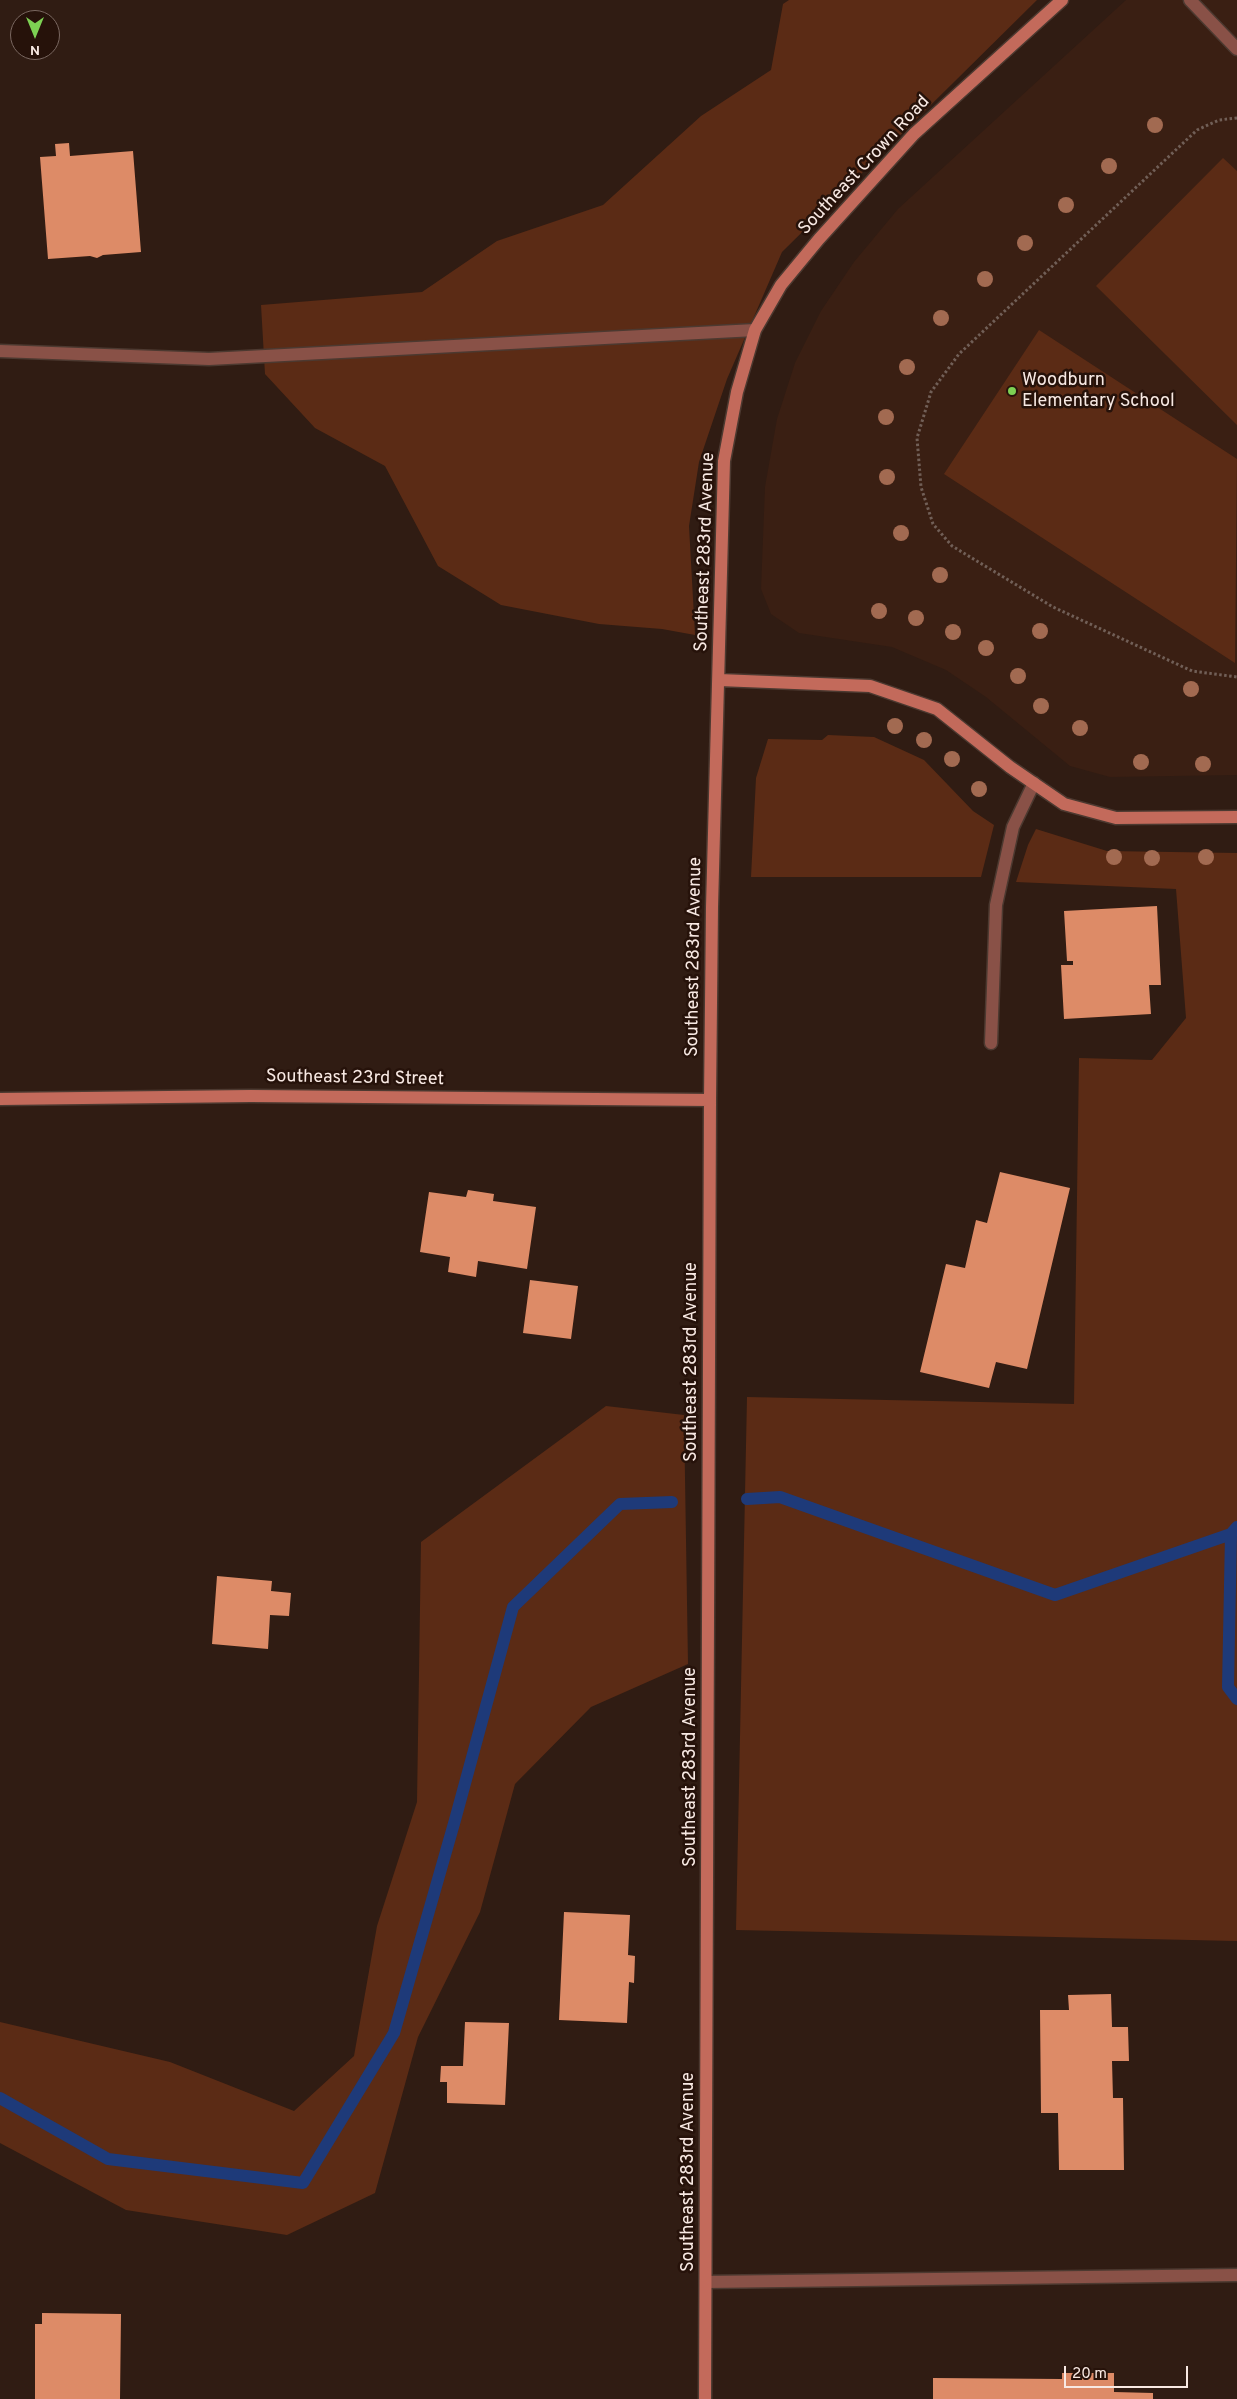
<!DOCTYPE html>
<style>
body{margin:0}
#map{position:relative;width:1237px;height:2399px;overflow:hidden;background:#301c13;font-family:Overpass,sans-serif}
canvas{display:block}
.north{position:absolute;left:10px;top:10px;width:50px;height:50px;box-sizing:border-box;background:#26120a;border:1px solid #7a6861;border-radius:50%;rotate:180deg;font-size:14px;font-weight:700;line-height:20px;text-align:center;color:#f8e9e3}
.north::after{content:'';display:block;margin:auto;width:18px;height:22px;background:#7dd153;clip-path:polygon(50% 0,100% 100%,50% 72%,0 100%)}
.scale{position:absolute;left:1064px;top:2366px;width:124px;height:22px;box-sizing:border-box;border:2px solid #f8e9e3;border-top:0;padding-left:6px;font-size:15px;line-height:18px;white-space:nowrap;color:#f8e9e3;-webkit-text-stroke:4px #26120a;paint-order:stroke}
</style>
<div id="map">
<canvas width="1237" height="2399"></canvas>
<div class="north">N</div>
<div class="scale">20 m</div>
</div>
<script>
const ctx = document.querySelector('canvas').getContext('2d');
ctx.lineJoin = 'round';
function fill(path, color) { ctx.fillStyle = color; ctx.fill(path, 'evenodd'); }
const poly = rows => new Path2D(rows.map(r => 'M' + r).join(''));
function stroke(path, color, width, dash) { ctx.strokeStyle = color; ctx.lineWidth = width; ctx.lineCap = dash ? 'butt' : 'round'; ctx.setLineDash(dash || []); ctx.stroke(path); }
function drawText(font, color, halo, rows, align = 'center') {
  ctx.font = font + ' Overpass,sans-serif'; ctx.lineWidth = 5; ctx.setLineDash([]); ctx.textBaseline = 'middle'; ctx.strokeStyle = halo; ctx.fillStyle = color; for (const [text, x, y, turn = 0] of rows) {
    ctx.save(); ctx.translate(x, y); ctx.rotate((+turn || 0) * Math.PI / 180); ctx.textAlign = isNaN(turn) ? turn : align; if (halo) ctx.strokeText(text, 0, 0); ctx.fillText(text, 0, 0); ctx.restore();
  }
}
fill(poly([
 [1126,0,1237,0,1237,775,1110,777,1070,766,986,697,946,670,892,647,799,633,771,614,761,589,765,487,777,419,795,363,821,311,854,262,898,209]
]), '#3a1f13');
fill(poly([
 [789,0,1037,0,782,252,727,379,699,462,689,526,695,635,662,629,599,624,501,605,438,566,385,466,315,428,265,374,261,305,422,292,497,241,603,205,701,116,771,70,783,4],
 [1223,158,1237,171,1237,425,1096,286],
 [1039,330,1237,459,1235,663,944,474],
 [828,735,874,737,924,760,973,811,994,825,981,877,751,877,756,778,768,739,822,740],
 [1036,829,1107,851,1237,853,1237,1941,736,1930,747,1397,1074,1404,1079,1058,1152,1060,1186,1018,1176,889,1016,882,1028,845],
 [606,1406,684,1415,688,1664,591,1707,515,1784,480,1912,418,2037,375,2193,287,2235,126,2210,0,2143,0,2022,170,2062,294,2111,354,2056,377,1926,417,1802,421,1542]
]), '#5b2b15');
stroke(poly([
 [747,1499,780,1497,1055,1595,1231,1534,1237,1527],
 [1231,1534,1228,1687,1237,1699],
 [0,2098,108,2159,303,2183,394,2033,455,1820,513,1607,620,1504,672,1502]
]), '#1e3a79', 12);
fill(poly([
 [69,143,70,156,133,151,141,252,103,255,97,258,90,256,48,259,40,157,56,156,55,144],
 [1157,906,1161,985,1149,985,1151,1014,1064,1019,1061,965,1073,965,1073,961,1067,961,1064,911],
 [1000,1172,1070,1188,1027,1369,996,1362,989,1388,920,1372,946,1264,965,1268,976,1220,987,1223],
 [468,1190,494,1194,493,1201,536,1207,527,1269,478,1261,476,1277,448,1272,450,1257,420,1252,429,1192,466,1197],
 [530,1280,578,1286,571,1339,523,1333],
 [217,1576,272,1581,271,1591,291,1593,289,1616,270,1615,268,1649,212,1644],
 [564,1912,630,1915,628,1955,635,1956,634,1983,629,1982,627,2023,559,2020],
 [1111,1994,1112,2027,1128,2027,1129,2061,1112,2061,1113,2098,1123,2098,1124,2170,1059,2170,1058,2113,1041,2113,1040,2010,1069,2010,1068,1995],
 [465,2022,509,2023,505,2105,447,2103,447,2082,440,2082,441,2066,463,2066],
 [42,2313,121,2314,120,2399,35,2399,35,2324,42,2324],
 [1062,2373,1114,2373,1114,2392,1153,2393,1153,2399,933,2399,933,2378,1062,2379]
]), '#dd8b67');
const lane = poly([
 [1190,0,1237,49],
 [0,351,209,359,755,330],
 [991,1043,996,905,1013,827,1034,783],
 [706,2282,1237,2275]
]);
const secondary = poly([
 [719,680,870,686,937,709,1010,767,1064,804,1116,818,1237,817],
 [0,1099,251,1096,710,1100],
 [705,2399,710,1100,712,907,724,461,737,392,755,330,781,285,819,239,914,134,1062,0]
]);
stroke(lane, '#4c3930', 15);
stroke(secondary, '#4c3930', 15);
stroke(poly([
 [1237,118,1219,120,1197,130,959,354,931,392,917,438,921,487,933,524,952,546,1053,607,1192,671,1237,677]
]), '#715f57', 3, [2.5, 2.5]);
stroke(lane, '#895147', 12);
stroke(secondary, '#c36a5b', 12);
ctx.fillStyle = '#a26a51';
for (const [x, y] of [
 [1155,125],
 [1109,166],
 [1066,205],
 [1025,243],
 [985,279],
 [941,318],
 [907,367],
 [886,417],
 [887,477],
 [901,533],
 [940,575],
 [879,611],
 [916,618],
 [1040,631],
 [953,632],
 [986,648],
 [1018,676],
 [1191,689],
 [1041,706],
 [895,726],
 [1080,728],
 [924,740],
 [952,759],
 [1141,762],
 [1203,764],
 [979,789],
 [1114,857],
 [1206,857],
 [1152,858]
]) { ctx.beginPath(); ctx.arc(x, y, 8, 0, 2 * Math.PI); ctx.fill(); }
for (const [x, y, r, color] of [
 [1012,391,5,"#7dd153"]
]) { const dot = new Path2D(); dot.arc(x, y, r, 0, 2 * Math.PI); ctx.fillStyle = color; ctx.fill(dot); stroke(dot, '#26120a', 2); }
drawText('18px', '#f8e9e3', '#26120a', [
 ["Southeast Crown Road",865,166,-47],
 ["Southeast 283rd Avenue",706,552,-88],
 ["Southeast 283rd Avenue",695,957,-89],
 ["Southeast 23rd Street",355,1079,1],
 ["Southeast 283rd Avenue",692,1362,-90],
 ["Southeast 283rd Avenue",691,1767,-90],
 ["Southeast 283rd Avenue",689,2172,-90]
]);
drawText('18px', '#f8e9e3', '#26120a', [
 ["Woodburn",1022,381],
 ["Elementary School",1022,402]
], 'left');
</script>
